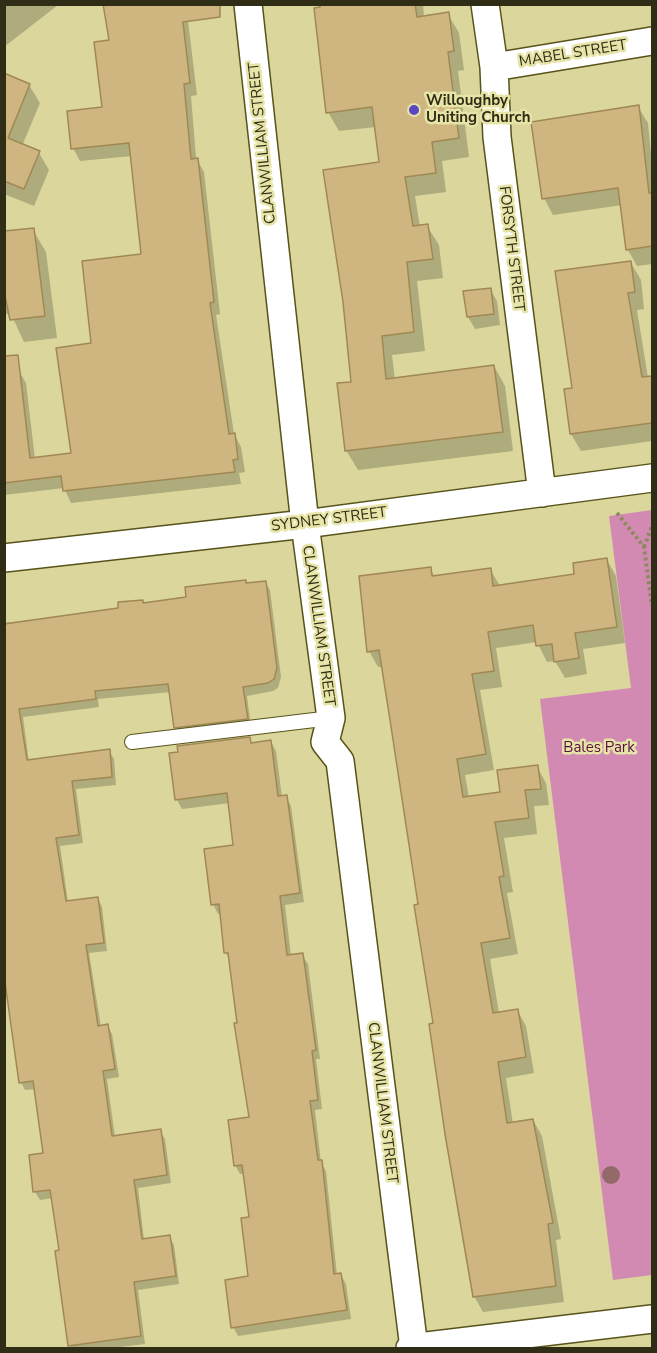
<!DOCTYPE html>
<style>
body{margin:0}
#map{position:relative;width:657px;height:1353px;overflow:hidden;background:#dad69c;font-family:"Nunito Sans",sans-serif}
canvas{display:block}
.frame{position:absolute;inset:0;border:6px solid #2f2d16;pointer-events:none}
</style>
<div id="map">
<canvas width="657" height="1353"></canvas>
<div class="frame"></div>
</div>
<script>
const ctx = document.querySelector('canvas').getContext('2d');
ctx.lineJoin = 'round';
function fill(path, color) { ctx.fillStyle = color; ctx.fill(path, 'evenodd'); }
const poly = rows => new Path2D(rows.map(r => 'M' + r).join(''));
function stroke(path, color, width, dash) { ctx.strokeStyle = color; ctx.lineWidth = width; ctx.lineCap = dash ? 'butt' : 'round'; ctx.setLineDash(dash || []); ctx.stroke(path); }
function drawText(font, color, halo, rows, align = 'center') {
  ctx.font = font + ' "Nunito Sans",sans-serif'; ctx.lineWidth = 5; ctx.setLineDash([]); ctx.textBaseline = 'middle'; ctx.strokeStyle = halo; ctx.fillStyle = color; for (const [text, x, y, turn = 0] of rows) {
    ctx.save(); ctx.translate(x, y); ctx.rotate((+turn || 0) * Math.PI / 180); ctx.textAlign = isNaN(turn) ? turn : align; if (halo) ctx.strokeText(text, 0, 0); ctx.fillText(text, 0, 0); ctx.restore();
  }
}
fill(poly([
 [652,510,652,1275,613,1280,540,699,631,688,609,516]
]), '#d28ab2');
fill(poly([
 [4,4,58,4,58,5,4,47],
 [186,4,197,95,191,96,196,158,204,172,220,314,216,315,234,434,241,447,245,472,239,473,241,484,71,503,64,488,4,495,4,372,19,371,26,383,35,459,72,455,93,344,143,256,132,156,80,161,73,148,103,109,110,41],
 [321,4,423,4,424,17,448,14,459,33,464,70,458,71,469,157,442,161,446,192,415,196,420,227,427,226,439,245,443,278,417,281,425,351,392,355,395,380,494,366,505,386,513,451,358,470,346,450,381,163,376,127,339,131,328,112],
 [4,75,29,85,40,103,22,146,39,153,49,170,34,206,4,194],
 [638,107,648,123,652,165,652,264,637,266,628,250,622,205,553,215,544,198],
 [33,230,46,252,57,338,24,342,11,314,4,314,4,259],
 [631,263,641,280,644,309,637,310,648,378,652,378,652,441,581,451,571,434,573,389],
 [490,289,497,301,500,325,475,329,468,317],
 [607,560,616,576,625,643,583,649,587,674,565,678,555,661,547,662,537,642,496,648,502,687,480,690,494,770,465,775,469,798,501,794,537,767,546,783,549,805,534,806,537,834,504,838,513,892,507,893,518,954,490,959,499,1013,517,1010,526,1026,534,1073,506,1078,513,1124,533,1120,542,1136,561,1239,556,1240,564,1302,483,1312,474,1296,420,905,383,667,378,667,369,651,430,569,435,577,490,569,500,586,576,576],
 [265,582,270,590,281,677,278,688,273,691,247,696,251,727,181,736,176,727,171,692,98,699,99,707,23,717,29,762,109,751,114,759,116,785,76,789,83,843,60,846,68,902,98,899,102,907,107,951,89,953,101,1027,108,1026,112,1034,119,1077,107,1079,115,1137,160,1131,165,1139,171,1183,138,1188,144,1240,169,1236,174,1245,179,1284,138,1290,145,1344,112,1348,71,1348,53,1198,40,1200,35,1192,45,1154,36,1089,25,1090,21,1082,4,900,4,623,120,609,142,601,144,605,188,599],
 [249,738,253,744,271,742,276,751,282,797,286,797,291,806,304,902,285,905,291,956,302,955,308,964,320,1059,316,1059,322,1109,315,1110,321,1163,326,1171,337,1275,341,1275,346,1284,351,1319,238,1336,233,1327,249,1278,251,1218,245,1174,240,1174,235,1165,251,1118,230,960,226,953,221,913,218,914,213,904,235,846,230,803,182,809,177,800]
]), '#0003');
const building = poly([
 [103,4,220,4,220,17,183,22,190,83,184,84,191,159,198,158,214,302,210,303,229,434,235,433,238,459,233,460,235,472,63,491,61,476,4,483,4,356,18,355,30,458,71,453,56,348,91,343,82,261,141,254,129,143,71,149,67,111,102,107,94,42,109,40,103,4],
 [320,4,415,4,417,17,449,12,454,51,448,52,459,138,432,142,436,173,405,177,413,226,428,224,433,259,407,262,414,332,382,336,386,379,494,365,503,432,345,451,337,383,351,382,343,302,323,170,379,162,372,107,326,113,314,8,320,7,320,4],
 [4,73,30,84,8,138,40,151,24,189,4,181,4,73],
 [639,105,649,193,652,193,652,246,626,250,618,188,542,199,531,122,639,105],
 [34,228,45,316,10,320,4,291,4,231,34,228],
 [631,261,635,292,628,293,642,377,652,376,652,423,570,434,564,389,572,388,555,271,631,261],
 [491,288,494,314,467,317,463,291,491,288],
 [607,558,617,627,575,633,579,658,554,662,552,644,536,646,533,625,488,632,494,671,472,674,486,754,457,759,463,797,500,792,497,770,538,765,541,789,525,790,529,818,495,822,504,876,499,877,510,938,481,943,493,1013,518,1009,526,1057,498,1062,507,1123,533,1119,553,1223,548,1224,556,1286,473,1297,445,1134,429,1024,433,1023,414,905,418,904,390,720,379,650,367,652,359,576,431,567,432,576,491,568,493,586,574,574,573,563,607,558],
 [246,580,246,583,266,581,277,668,274,679,268,683,243,687,248,719,174,728,168,684,95,691,96,699,19,709,27,760,110,749,112,777,72,781,79,835,56,838,66,901,98,897,104,943,86,945,98,1026,108,1024,115,1069,103,1071,112,1136,161,1129,167,1175,134,1180,142,1239,170,1235,176,1276,134,1282,141,1336,68,1346,55,1251,59,1250,50,1190,33,1192,29,1155,43,1153,33,1081,19,1083,4,975,4,624,118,608,118,602,143,600,143,603,186,597,185,587,246,580],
 [250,737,251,743,271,740,278,796,287,795,300,893,280,896,287,955,303,953,316,1050,312,1051,318,1100,310,1101,318,1160,322,1160,334,1274,341,1273,347,1310,231,1328,225,1280,248,1276,241,1218,249,1217,242,1165,234,1166,228,1120,249,1117,234,1023,237,1023,228,953,224,953,219,904,211,905,204,849,233,845,227,793,175,800,169,753,178,752,177,746,250,737]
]);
fill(building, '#cfb680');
stroke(building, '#a08853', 1.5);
const lane = poly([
 [132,742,331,718]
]);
const street = poly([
 [248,4,305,524,331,718,325,742,340,761,414,1348],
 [485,4,494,67,497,137,542,493],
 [494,67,652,41],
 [4,558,305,524,652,478],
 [410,1348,652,1319]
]);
stroke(lane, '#57531b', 16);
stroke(street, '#57531b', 30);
stroke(poly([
 [617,513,644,547,652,606],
 [644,547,652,526]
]), '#8c895f', 4, [3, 3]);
stroke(lane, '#fff', 14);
stroke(street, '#fff', 27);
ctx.fillStyle = '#936969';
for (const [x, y] of [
 [611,1175]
]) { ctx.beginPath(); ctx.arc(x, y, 9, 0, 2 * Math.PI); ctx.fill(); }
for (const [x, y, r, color] of [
 [414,110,6,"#5b47bf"]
]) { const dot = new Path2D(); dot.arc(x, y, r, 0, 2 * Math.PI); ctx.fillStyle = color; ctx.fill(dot); stroke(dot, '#e7e4a8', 2); }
drawText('15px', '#2f2d16', '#e7e4a8', [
 ["MABEL STREET",573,54,-9],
 ["CLANWILLIAM STREET",263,143,-96],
 ["FORSYTH STREET",511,249,83],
 ["SYDNEY STREET",329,520,-7],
 ["CLANWILLIAM STREET",318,626,82],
 ["CLANWILLIAM STREET",382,1103,83]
]);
drawText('bold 15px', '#2f2d16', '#e7e4a8', [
 ["Willoughby",426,101],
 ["Uniting Church",426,118]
], 'left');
drawText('15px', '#591040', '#e7e4a8', [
 ["Bales Park",599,748]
]);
</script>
